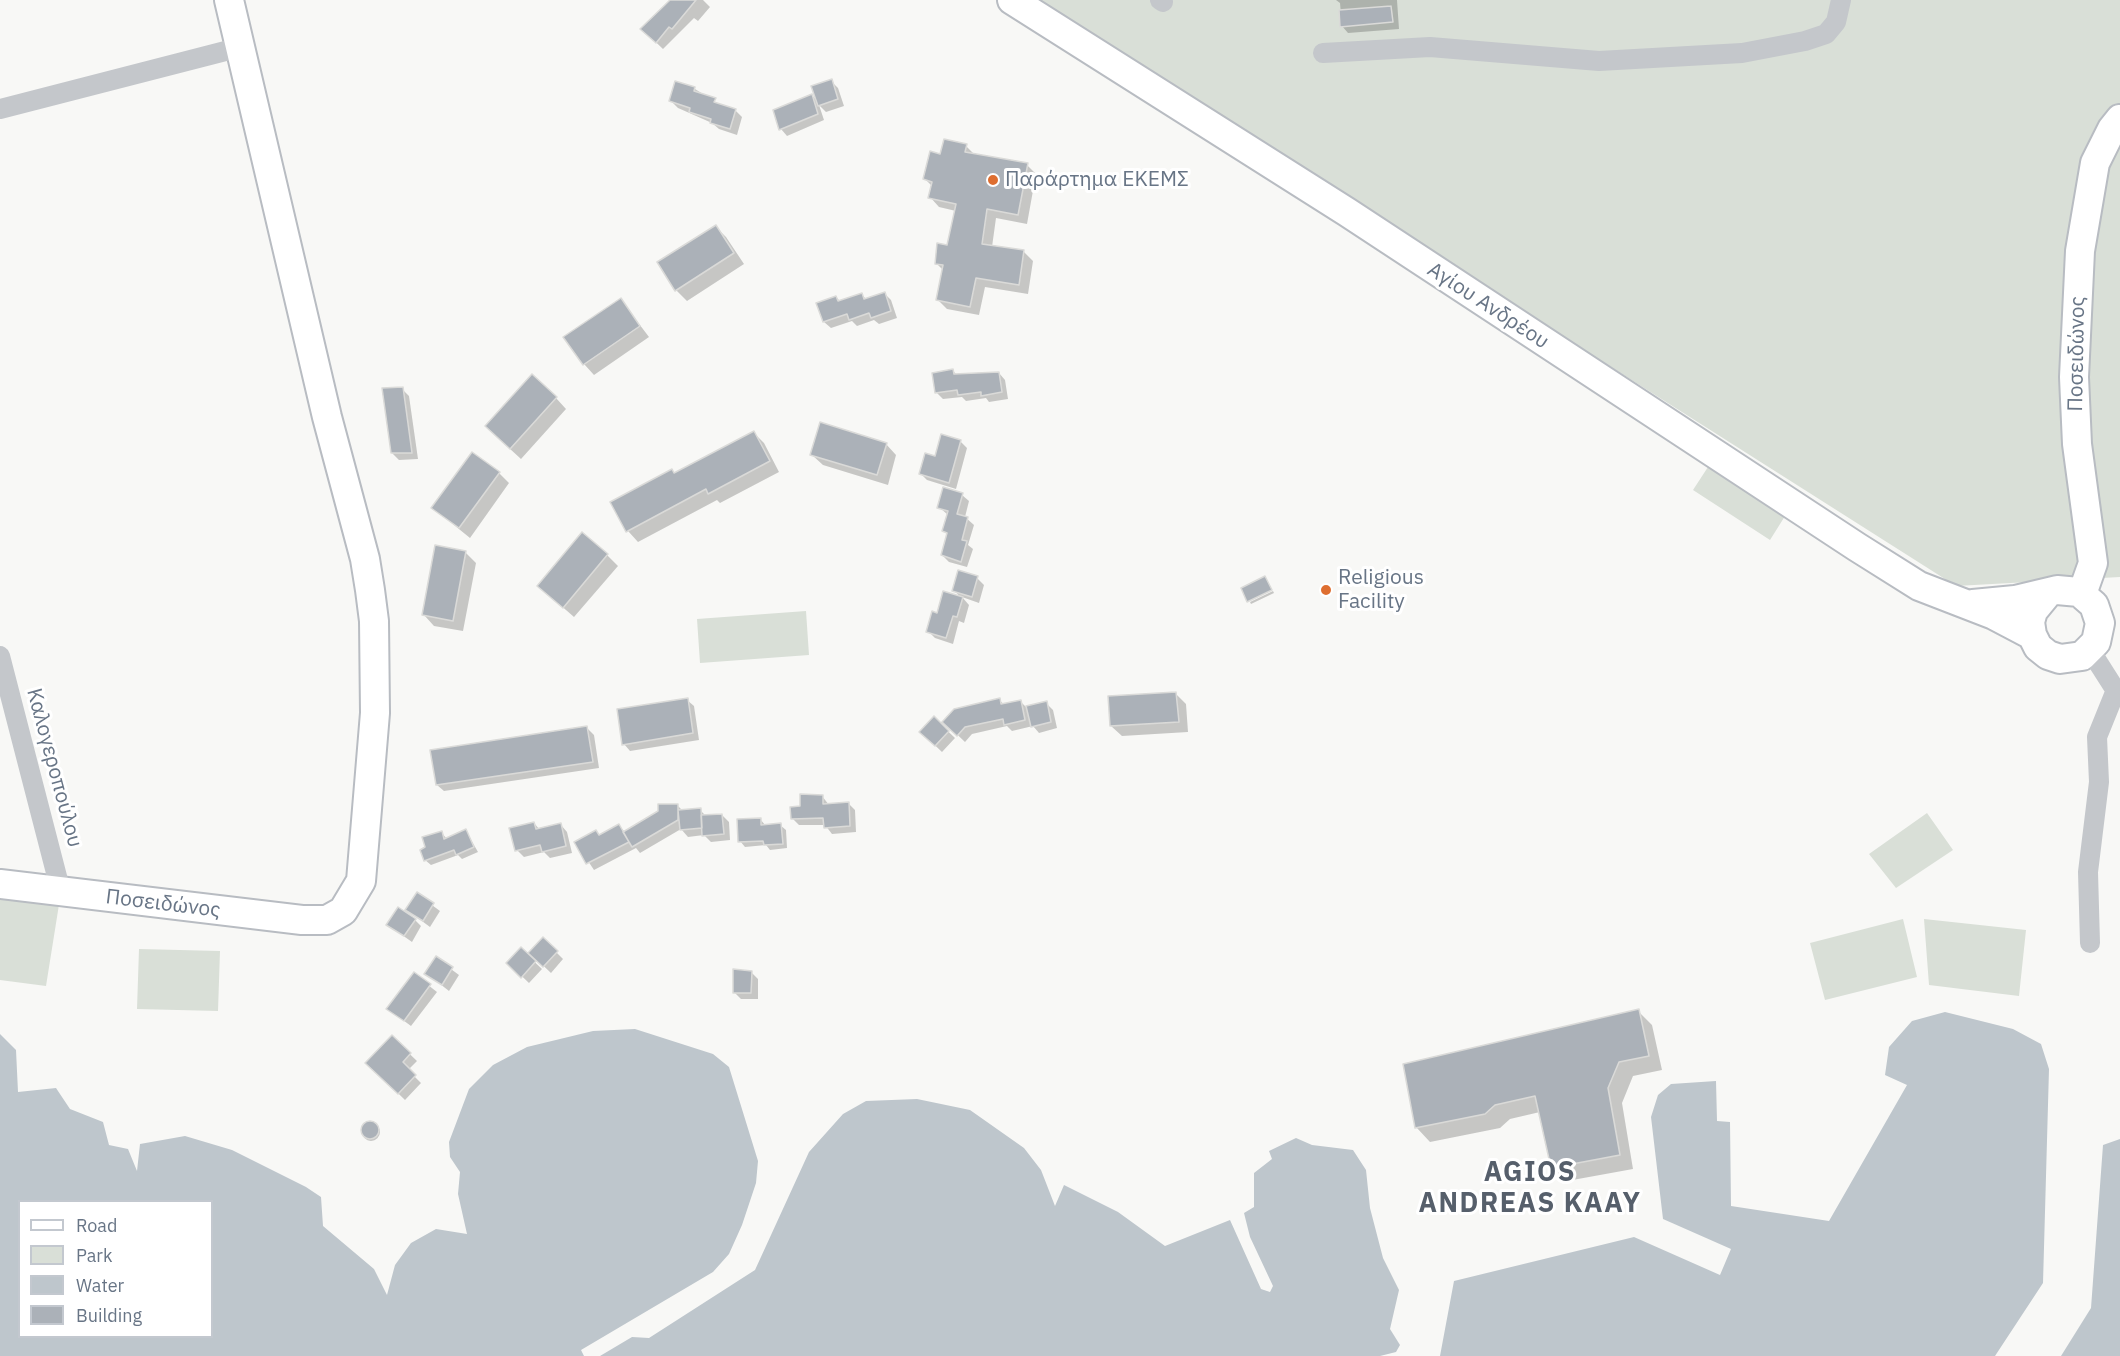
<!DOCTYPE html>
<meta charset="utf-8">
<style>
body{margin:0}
#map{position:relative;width:2120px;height:1356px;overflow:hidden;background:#f8f8f6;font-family:"IBM Plex Sans",sans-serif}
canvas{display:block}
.legend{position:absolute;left:18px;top:1200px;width:195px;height:138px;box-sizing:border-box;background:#fff;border:2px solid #c3c8cf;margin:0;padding:8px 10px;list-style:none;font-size:18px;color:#687586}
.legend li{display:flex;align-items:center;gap:12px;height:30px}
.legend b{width:30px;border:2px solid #c3c8cf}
</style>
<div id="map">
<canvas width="2120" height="1356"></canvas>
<ul class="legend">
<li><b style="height:8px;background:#fff"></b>Road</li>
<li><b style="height:16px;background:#d9dfd7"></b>Park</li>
<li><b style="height:16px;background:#bec6cc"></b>Water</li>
<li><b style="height:16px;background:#abb1b8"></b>Building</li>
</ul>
</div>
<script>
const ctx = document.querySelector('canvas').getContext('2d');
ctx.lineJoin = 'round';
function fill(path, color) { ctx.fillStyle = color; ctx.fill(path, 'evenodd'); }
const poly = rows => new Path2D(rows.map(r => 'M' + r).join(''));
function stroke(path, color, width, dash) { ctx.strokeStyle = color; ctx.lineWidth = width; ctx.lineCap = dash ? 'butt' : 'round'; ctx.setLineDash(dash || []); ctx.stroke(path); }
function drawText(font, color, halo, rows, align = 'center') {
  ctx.font = font + ' "IBM Plex Sans",sans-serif'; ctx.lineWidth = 6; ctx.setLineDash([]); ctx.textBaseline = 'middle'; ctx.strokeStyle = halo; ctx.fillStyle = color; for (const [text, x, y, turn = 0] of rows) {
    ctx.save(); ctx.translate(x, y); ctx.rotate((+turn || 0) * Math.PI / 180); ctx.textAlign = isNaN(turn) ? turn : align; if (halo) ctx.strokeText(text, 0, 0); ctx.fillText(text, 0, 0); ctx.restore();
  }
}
fill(poly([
 [1033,0,2120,0,2120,577,1956,586],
 [1721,447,1797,497,1770,540,1693,490],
 [806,611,809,655,700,663,697,619],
 [1927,813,1953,850,1896,888,1869,854],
 [0,884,61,892,46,986,0,980],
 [1903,919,1917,977,1825,1000,1810,943],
 [1924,919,2026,930,2019,996,1929,985],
 [139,949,220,951,218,1011,137,1009]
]), '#d9dfd7');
fill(poly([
 [1945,1012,2013,1029,2041,1044,2049,1069,2043,1283,1995,1356,1440,1356,1454,1281,1634,1237,1720,1275,1731,1249,1663,1219,1651,1117,1658,1095,1671,1084,1716,1081,1717,1121,1730,1122,1731,1206,1829,1221,1907,1085,1885,1075,1889,1047,1912,1021],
 [635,1029,713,1054,729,1067,758,1161,756,1183,742,1225,729,1254,713,1272,581,1350,584,1356,0,1356,0,1034,16,1050,18,1092,56,1088,70,1109,103,1122,109,1145,128,1149,137,1171,140,1144,185,1136,232,1150,306,1187,321,1197,323,1226,374,1269,387,1295,395,1265,411,1243,436,1229,467,1234,458,1194,460,1172,450,1157,449,1142,469,1089,493,1065,527,1047,593,1031],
 [20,1202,212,1202,212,1336,20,1336],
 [917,1099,970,1110,1024,1148,1041,1170,1055,1206,1064,1185,1118,1212,1165,1246,1230,1220,1261,1289,1270,1292,1273,1286,1250,1237,1244,1213,1254,1207,1254,1173,1272,1159,1269,1151,1296,1138,1312,1145,1353,1150,1366,1170,1370,1208,1383,1258,1399,1290,1390,1329,1400,1345,1396,1352,1380,1356,600,1356,632,1337,649,1338,755,1270,809,1152,843,1114,866,1101],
 [2120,1139,2120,1356,2061,1356,2091,1308,2103,1145]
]), '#bec6cc');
fill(poly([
 [672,0,703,0,710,7,698,21,694,18,663,49,642,29,654,15,657,18],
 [1336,0,1397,0,1399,29,1348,33,1342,26,1340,3],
 [831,81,838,88,844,106,826,112,819,105,824,120,787,136,781,129,812,95,818,102],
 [695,89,722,106,735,110,742,117,737,135,719,129,712,123,678,108,671,101],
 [966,146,976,156,1027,165,1036,174,1027,224,996,218,992,247,1024,252,1033,261,1028,294,985,287,979,315,947,309,938,300,944,271,936,263,949,246,956,211,939,207,930,197,932,186,925,179,941,156],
 [715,226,726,237,744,264,687,301,676,290],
 [884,293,891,300,897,318,879,324,874,320,857,326,852,321,831,328,824,322,836,297,841,302,862,295,866,299],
 [621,300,649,337,594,375,584,364],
 [953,371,957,375,999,373,1005,380,1008,399,989,402,986,398,966,401,962,397,943,399,937,393],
 [402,389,409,396,418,459,399,460,392,453],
 [556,398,566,409,521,459,497,437],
 [754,433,764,443,779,472,720,503,717,500,638,542,628,531,672,471,675,474],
 [960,441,967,448,956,489,927,480,920,473,936,458],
 [886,444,896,455,888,485,823,465,812,455],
 [499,473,509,483,470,538,433,508],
 [962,495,969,501,965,517,974,525,968,545,973,549,967,567,949,562,942,555,948,535,944,531,948,515,939,507],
 [465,552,476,563,463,631,434,626,424,615],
 [607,555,618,566,574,617,550,596],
 [977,578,984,585,979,603,962,597,969,605,964,623,959,621,953,644,935,638,928,631,938,615,961,598,954,590],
 [1273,591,1274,593,1251,604,1250,602],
 [1176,694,1186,704,1188,732,1122,736,1111,726],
 [687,700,694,706,699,740,630,751,624,744],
 [999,700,1005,705,1020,701,1027,708,1046,703,1053,710,1057,728,1039,733,1033,726,1012,731,1007,726,972,734,965,742,944,722],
 [934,718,955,738,942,752,921,732],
 [587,728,594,735,599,768,444,791,437,785],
 [822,796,829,805,848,803,855,810,856,832,832,834,825,825,799,825,792,818,802,807],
 [678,806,683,811,700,810,706,816,722,815,729,822,730,840,711,842,704,835,688,837,681,829,640,853,636,848,594,870,576,843,596,832,600,836,619,826,625,832],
 [760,819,766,826,780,825,786,830,787,848,770,850,766,845,745,847,740,841],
 [534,823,540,830,561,825,567,832,572,853,550,858,544,852,524,857,517,850],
 [466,831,478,852,462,859,458,855,431,865,425,860,441,832,447,839],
 [417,894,440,911,430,927,407,910],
 [415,920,421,926,412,942,388,925],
 [543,939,563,959,551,973,530,953],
 [521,949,542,969,529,983,508,963],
 [436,958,459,975,449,991,426,973],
 [751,972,758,979,758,999,741,999,734,992],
 [414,974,437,992,411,1026,388,1009],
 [1638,1011,1652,1025,1662,1070,1633,1076,1622,1103,1633,1169,1567,1181,1552,1167,1540,1112,1510,1119,1500,1128,1430,1142,1416,1127],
 [392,1037,417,1061,408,1070,421,1083,405,1100,367,1063],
 '362 1132a9 9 0 1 1 18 0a9 9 0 1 1-18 0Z'
]), '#0003');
const building = poly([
 [670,0,696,0,672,29,669,27,656,43,640,29,670,0],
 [1391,6,1393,22,1340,27,1339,10,1391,6],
 [832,79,838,99,818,106,811,86,832,79],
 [675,81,695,87,694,91,716,98,714,102,736,109,730,129,710,123,711,119,689,112,690,108,669,101,675,81],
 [812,94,818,114,779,130,773,110,812,94],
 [944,139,967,144,965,152,1028,163,1018,215,987,209,982,244,1024,250,1019,285,976,278,970,307,936,300,943,265,935,264,937,243,947,245,956,204,928,198,932,182,923,179,930,151,940,154,944,139],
 [716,225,734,253,675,291,657,262,716,225],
 [885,292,891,311,871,318,869,313,849,320,847,314,823,322,816,303,836,296,838,301,862,293,864,299,885,292],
 [621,298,640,326,583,365,563,337,621,298],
 [953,369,954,374,999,372,1002,392,981,396,981,392,958,395,957,390,935,393,932,373,953,369],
 [532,374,557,397,510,449,485,426,532,374],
 [403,387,412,453,391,453,382,388,403,387],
 [820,422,887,443,877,475,810,455,820,422],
 [754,431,770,461,708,494,706,489,626,532,610,502,672,469,674,473,754,431],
 [941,434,961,440,949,483,919,474,925,453,935,456,941,434],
 [472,452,500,472,459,528,431,508,472,452],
 [943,487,963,493,957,514,968,517,962,540,967,541,961,562,941,555,947,533,942,531,948,511,937,508,943,487],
 [582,532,608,554,563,608,537,586,582,532],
 [435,545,466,551,453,621,422,615,435,545],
 [958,570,978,576,972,597,952,591,958,570],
 [1265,576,1272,590,1247,602,1241,588,1265,576],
 [943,591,963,597,957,617,953,616,946,638,926,632,932,611,937,613,943,591],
 [1176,692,1179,722,1110,726,1108,696,1176,692],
 [688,698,693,733,622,745,617,709,688,698],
 [1000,698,1001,704,1021,700,1025,720,1004,725,1003,719,965,727,957,736,942,722,954,709,1000,698],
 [1047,701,1051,722,1031,727,1026,706,1047,701],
 [934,716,949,731,935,746,919,732,934,716],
 [587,726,593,762,436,785,430,750,587,726],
 [800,794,823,795,823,804,849,802,850,826,824,828,823,818,791,819,790,807,800,806,800,794],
 [658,804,678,804,678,820,632,847,623,832,658,811,658,804],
 [701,808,702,828,680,830,678,810,701,808],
 [722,814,724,834,702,836,701,815,722,814],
 [761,818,761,825,781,823,783,844,764,845,763,841,738,842,737,819,761,818],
 [534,822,536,829,561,823,566,846,542,852,540,845,515,851,509,828,534,822],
 [619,824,629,842,586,864,574,842,596,830,599,835,619,824],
 [466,829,474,847,456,855,454,850,424,861,420,850,425,847,422,837,442,831,444,839,466,829],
 [417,892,434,903,423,921,405,910,417,892],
 [398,907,416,919,404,936,386,925,398,907],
 [543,937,558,951,543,967,528,953,543,937],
 [521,947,536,961,521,978,506,963,521,947],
 [436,956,453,967,442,985,424,974,436,956],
 [733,969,752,971,751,993,733,993,733,969],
 [414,972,431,984,404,1021,386,1009,414,972],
 [1639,1009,1649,1056,1619,1062,1608,1088,1620,1155,1551,1168,1535,1096,1495,1105,1485,1114,1415,1128,1403,1064,1639,1009],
 [392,1035,411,1053,403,1062,416,1075,398,1094,365,1063,392,1035],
 '361 1130a9 9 0 1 1 18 0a9 9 0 1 1-18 0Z'
]);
fill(building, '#abb1b8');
stroke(building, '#dadad8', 1.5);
const secondary = poly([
 [1012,0,1347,212,1857,547,1919,586,1994,615,2032,635],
 [2082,594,2093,563,2077,444,2074,377,2080,251,2095,163,2112,129,2120,119],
 [1973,604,2015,600,2057,590,2079,592,2094,605,2100,623,2096,642,2082,656,2060,659,2048,655,2038,647,2032,635,2030,622,2033,611,2047,594],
 [0,884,302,920,327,920,343,911,361,881,375,713,374,621,370,590,365,559,327,417,229,0]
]);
stroke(secondary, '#b8bcc2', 32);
stroke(poly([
 [1160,0,1163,2],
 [1323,53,1430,47,1599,61,1742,53,1805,41,1826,34,1836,22,1841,0],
 [0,109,241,47],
 [2090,650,2120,697],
 [0,656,61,892],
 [2090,943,2088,872,2099,782,2097,737,2116,690]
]), '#c4c7cb', 20);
stroke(secondary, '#fff', 28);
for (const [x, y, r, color] of [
 [993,180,6,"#de6e30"],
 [1326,590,6,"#de6e30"]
]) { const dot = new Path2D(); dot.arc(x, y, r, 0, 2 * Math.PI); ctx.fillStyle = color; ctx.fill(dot); stroke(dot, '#fff', 2); }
drawText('21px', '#687586', '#fff', [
 ["Παράρτημα ΕΚΕΜΣ",1005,180],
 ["Religious",1338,578],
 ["Facility",1338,602]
], 'left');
drawText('21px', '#687586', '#fff', [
 ["Αγίου Ανδρέου",1488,306,33],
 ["Ποσειδώνος",2077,354,-89],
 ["Καλογεροπούλου",54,768,75],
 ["Ποσειδώνος",163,904,7]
]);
ctx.letterSpacing = '1.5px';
drawText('bold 27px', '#565f6b', '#fff', [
 ["AGIOS",1530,1173],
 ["ANDREAS KAAY",1530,1204]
]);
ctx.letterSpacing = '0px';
</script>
